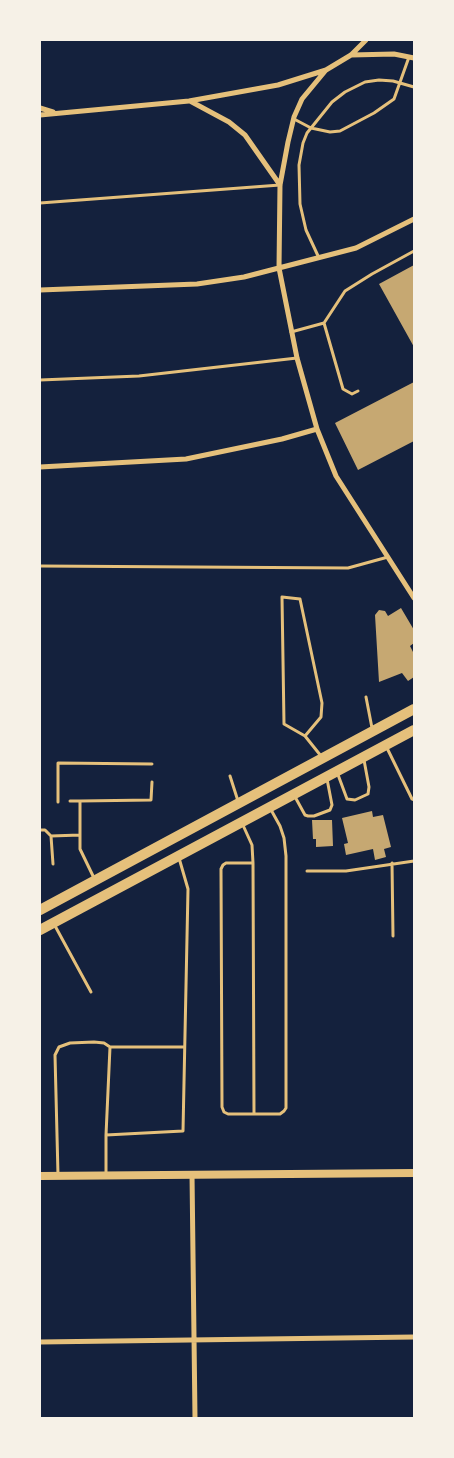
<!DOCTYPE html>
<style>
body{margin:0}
#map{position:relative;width:454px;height:1458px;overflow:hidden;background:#14213d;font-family:Jost,sans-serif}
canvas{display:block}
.frame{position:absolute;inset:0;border:41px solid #f6f1e7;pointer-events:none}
</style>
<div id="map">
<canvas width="454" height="1458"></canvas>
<div class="frame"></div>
</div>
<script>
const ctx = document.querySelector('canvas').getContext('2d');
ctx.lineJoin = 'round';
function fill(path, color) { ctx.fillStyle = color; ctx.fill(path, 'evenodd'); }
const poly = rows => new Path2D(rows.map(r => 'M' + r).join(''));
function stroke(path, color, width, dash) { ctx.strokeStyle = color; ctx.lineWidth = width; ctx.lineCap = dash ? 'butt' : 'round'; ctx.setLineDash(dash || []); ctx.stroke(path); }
fill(poly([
 [414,265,414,347,379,284],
 [414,382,414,441,358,470,335,423],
 [401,608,414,630,414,643,410,646,414,654,414,677,408,681,402,673,379,682,375,615,379,610,385,611,388,616],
 [372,811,373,817,383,815,391,847,384,849,386,857,375,860,373,849,346,855,344,844,348,843,342,818],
 [312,820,332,820,333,846,316,847,316,839,313,839]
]), '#c6a872');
stroke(poly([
 [294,119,311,128,330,132,340,131,374,113,394,99,409,57],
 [40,203,280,185],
 [319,258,306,230,300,204,299,165,303,143,307,133,332,102,345,92,365,82,379,80,393,81,414,87],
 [324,323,343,389,352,394,358,391],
 [291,332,324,323,345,291,372,274,414,251],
 [40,380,139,376,297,358],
 [40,566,348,568,388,557],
 [366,697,372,728],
 [305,736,321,717,322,703,300,599,282,597,284,724,305,736,321,756],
 [386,746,412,799,414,800],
 [337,772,347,799,355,800,368,794,369,787,364,760],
 [230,776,238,801],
 [294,795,305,815,308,816,314,816,330,810,332,805,327,779],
 [70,801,80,801],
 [58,802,58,763,152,764],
 [242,823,252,845,253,863],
 [40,830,45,830,51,836],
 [392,863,393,936],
 [53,864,51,836,80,835],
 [307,871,346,871,414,861],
 [94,878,80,849,80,801,151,800,152,782],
 [54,924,91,992],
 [110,1047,184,1047],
 [254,1114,253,863,226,863,223,865,221,869,222,1107,224,1112,228,1114,280,1114,284,1111,286,1108,286,856,284,838,280,826,270,808],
 [58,1175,55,1055,59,1047,70,1043,94,1042,104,1043,110,1047,106,1135],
 [106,1175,106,1135,183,1131,188,889,179,858]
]), '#e5c07b', 3);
stroke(poly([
 [351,55,394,54,414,58],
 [326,70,302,99,294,117,288,142,280,185,279,268,297,358,317,429,336,476,414,598],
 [190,101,229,122,245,135,280,185],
 [40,108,53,112],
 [40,115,189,101,278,85,326,70,351,55,366,40],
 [40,290,197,284,244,277,356,248,414,219],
 [40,467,186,459,282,439,317,429],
 [192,1174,195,1418],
 [40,1342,414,1337]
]), '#e5c07b', 5);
stroke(poly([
 [40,1176,414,1173]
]), '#e5c07b', 8);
stroke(poly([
 [40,910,414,709],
 [40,930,414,730]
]), '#e5c07b', 10);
</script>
